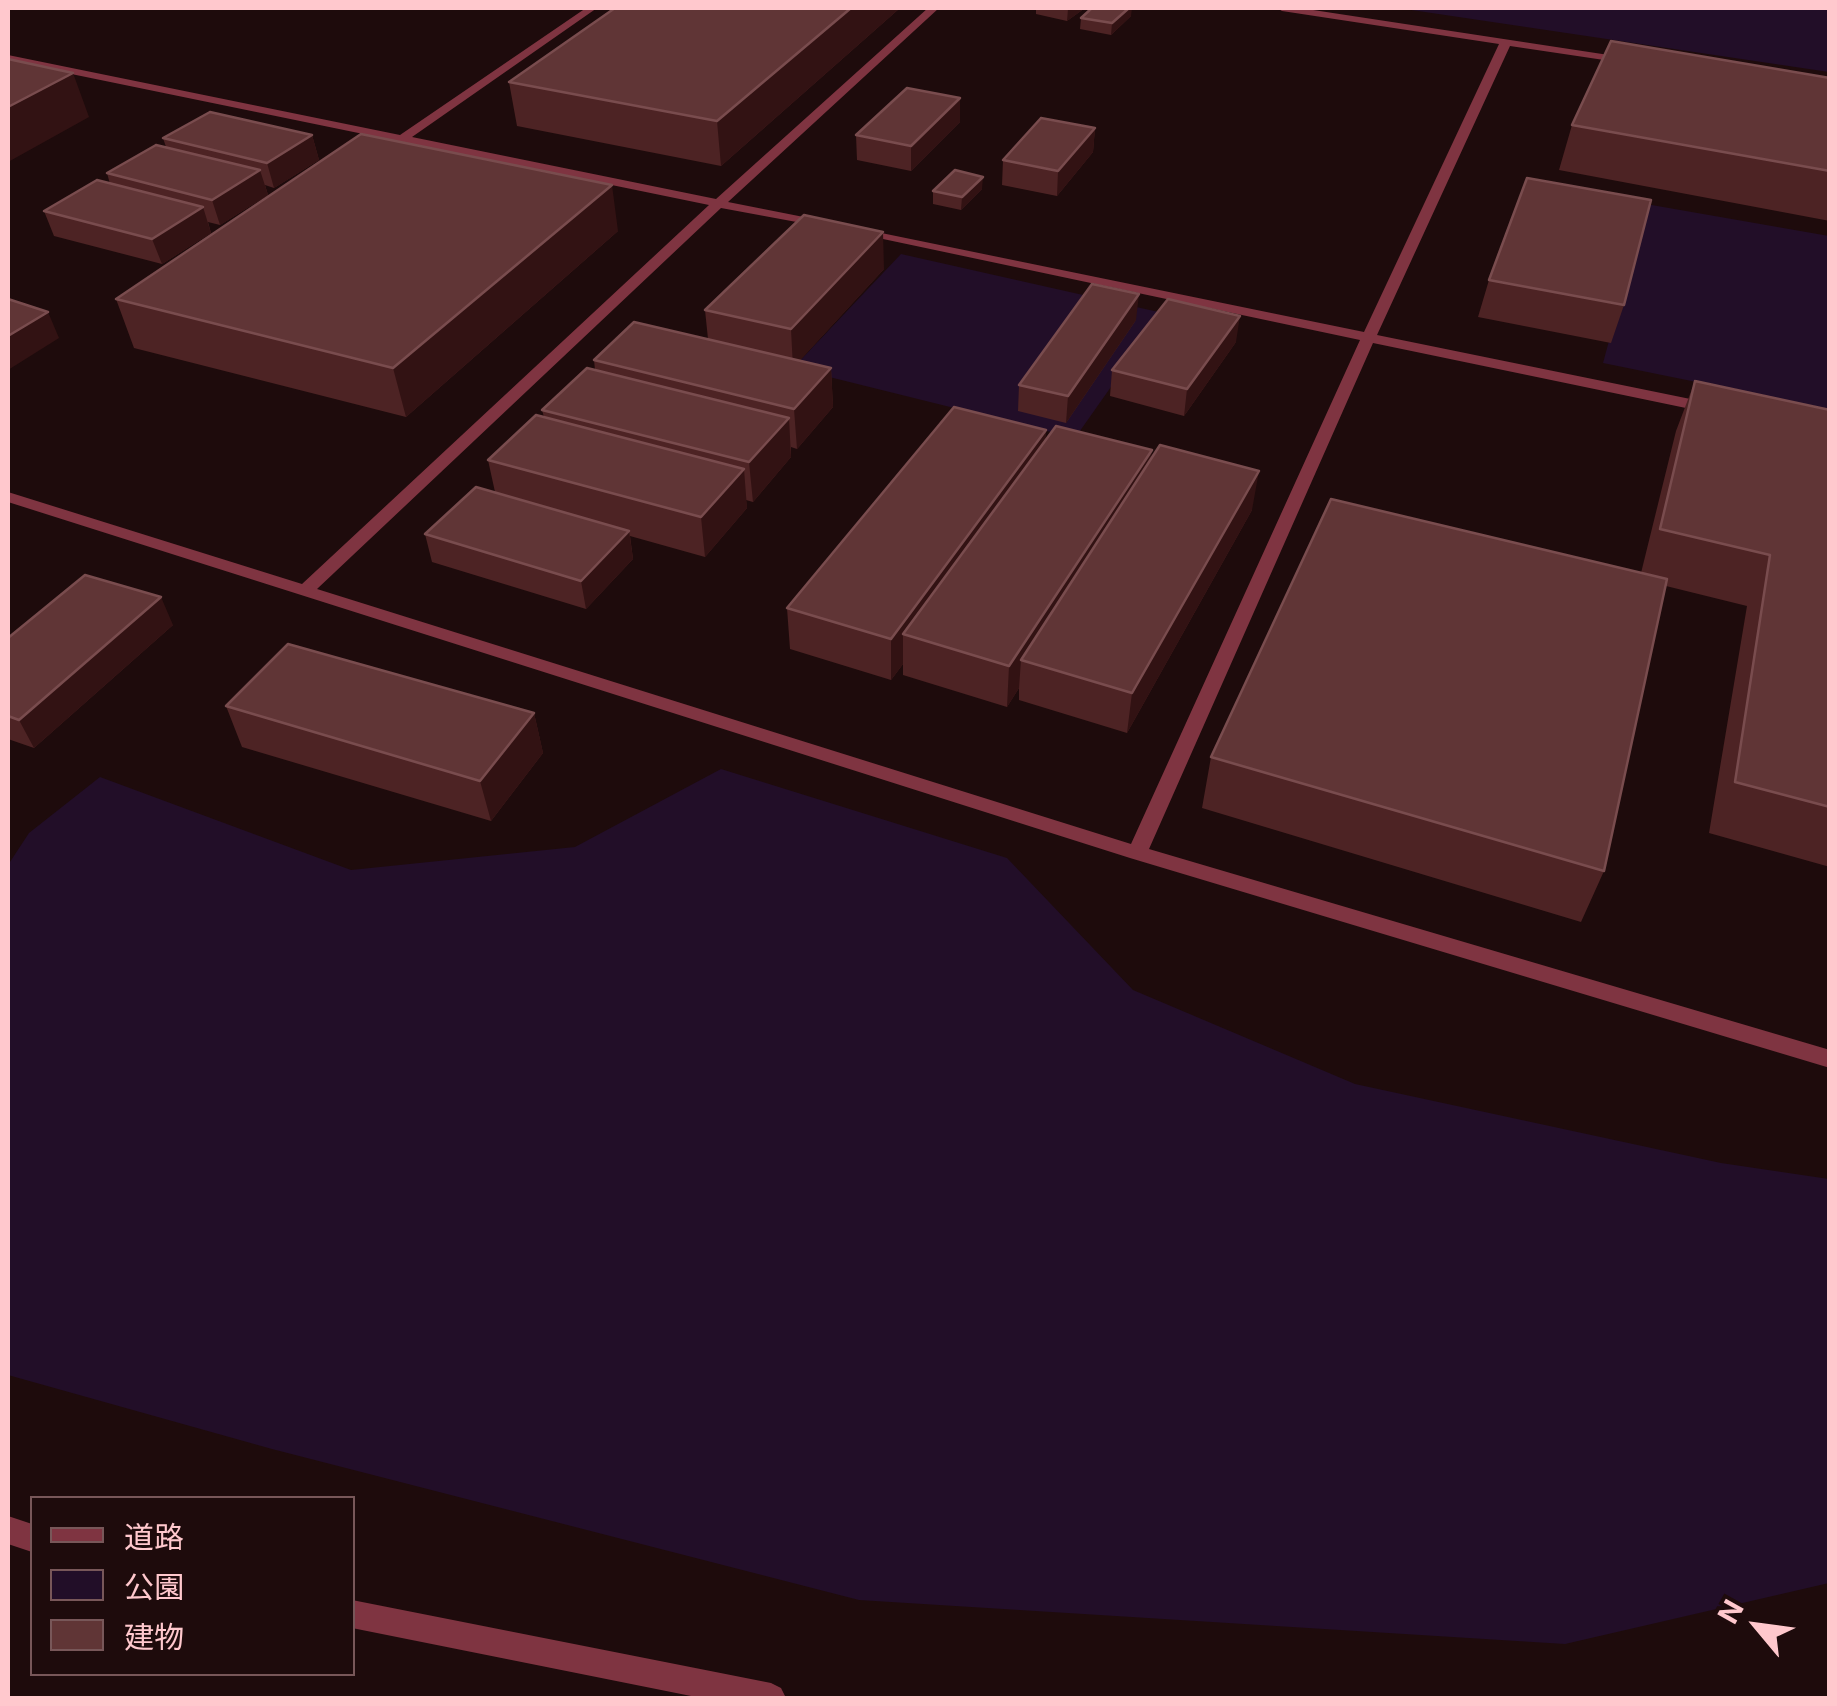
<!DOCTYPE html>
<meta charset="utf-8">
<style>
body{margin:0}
#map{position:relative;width:1837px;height:1706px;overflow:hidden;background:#1e0b0c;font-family:Inter,"Noto Sans JP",sans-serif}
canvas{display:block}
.frame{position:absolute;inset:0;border:10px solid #ffc8cd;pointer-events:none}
.legend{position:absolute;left:30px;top:1496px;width:325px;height:180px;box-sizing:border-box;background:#1e0b0c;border:2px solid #785759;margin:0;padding:12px 18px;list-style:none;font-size:30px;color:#ffc8cd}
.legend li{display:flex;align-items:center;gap:20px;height:50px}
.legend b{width:50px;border:2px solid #785759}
.north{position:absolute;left:1707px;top:1576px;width:100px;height:100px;-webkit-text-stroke:8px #1e0b0c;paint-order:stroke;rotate:299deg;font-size:28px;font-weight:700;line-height:40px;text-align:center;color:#ffc8cd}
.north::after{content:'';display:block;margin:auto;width:35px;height:45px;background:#ffc8cd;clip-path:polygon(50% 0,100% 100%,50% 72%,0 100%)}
</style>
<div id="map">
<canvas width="1837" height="1706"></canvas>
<div class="frame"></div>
<ul class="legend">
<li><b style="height:12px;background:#7f3441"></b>道路</li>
<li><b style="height:28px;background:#220e28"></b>公園</li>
<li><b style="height:28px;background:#603536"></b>建物</li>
</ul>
<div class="north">N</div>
</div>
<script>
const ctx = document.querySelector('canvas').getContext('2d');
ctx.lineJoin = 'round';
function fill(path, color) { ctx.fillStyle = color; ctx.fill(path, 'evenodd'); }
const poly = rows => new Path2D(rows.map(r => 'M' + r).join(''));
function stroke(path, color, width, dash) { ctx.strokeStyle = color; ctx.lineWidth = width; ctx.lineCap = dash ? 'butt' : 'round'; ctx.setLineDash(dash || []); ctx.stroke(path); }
fill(poly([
 [1398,8,1829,8,1829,72],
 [1646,204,1829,236,1829,409,1603,363],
 [901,254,1163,313,1075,438,793,368],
 [721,769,1007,858,1133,990,1355,1084,1721,1163,1829,1179,1829,1583,1565,1644,859,1600,272,1449,8,1375,8,865,29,833,100,777,351,870,575,847]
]), '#220e28');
fill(poly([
 [586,8,597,8,412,137,716,199,928,8,939,8,728,202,829,222,829,228,721,208,317,589,1131,844,1360,340,850,232,857,228,1364,332,1499,44,1282,11,1277,8,1300,8,1635,59,1637,61,1631,64,1510,46,1377,335,1710,403,1718,408,1710,413,1373,343,1149,849,1830,1050,1830,1068,1130,858,8,502,8,492,302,584,709,205,8,61,8,55,400,135,586,8]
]), '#7f3441');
fill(poly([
 [8,1516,32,1524,32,1552,8,1544,8,1516],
 [352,1600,771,1683,781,1688,786,1698,701,1698,352,1628,352,1600]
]), '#7f3441');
fill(poly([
 [615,8,900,8,721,166,517,126,509,82],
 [1036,8,1085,8,1067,21,1036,14],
 [1131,16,1111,35,1080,29,1081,18],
 [1830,78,1830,221,1559,170,1572,125],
 [960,98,960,122,911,171,857,160,856,135],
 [1095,128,1093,152,1057,196,1002,185,1003,160],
 [312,135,319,160,274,188,265,185,268,195,220,225,208,222,211,233,162,264,54,236,44,211,110,184,107,173,166,147,163,138],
 [982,189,961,210,933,204,933,191],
 [618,231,406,417,134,348,116,299],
 [884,269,800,360,831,368,833,407,797,449,791,447,791,457,753,502,746,500,747,508,705,557,630,536,633,559,586,609,432,562,425,534,495,492,488,460,544,417,542,410,595,370,594,360,708,339,705,310],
 [1489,280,1624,305,1611,343,1478,317],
 [1136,320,1066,423,1018,411,1019,385],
 [1236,342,1184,416,1110,396,1112,370],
 [1695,381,1830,410,1830,867,1709,833,1747,606,1666,586,1604,871,1581,922,1202,808,1211,757,1641,573,1676,431],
 [1046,430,1045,440,1150,461,1252,510,1127,733,1019,700,1019,688,1007,707,903,675,903,664,891,680,790,649,787,608],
 [173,625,34,748,8,739,8,638],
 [226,706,534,713,543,753,491,821,242,747]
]), '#4d2324');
fill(poly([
 [851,8,900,8,721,166,717,121],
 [1071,8,1085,8,1067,21,1068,9],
 [1129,8,1132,8,1131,16,1111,35,1112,23],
 [73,73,89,117,8,162,8,107],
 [960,98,960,122,911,171,911,146],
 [1095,128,1093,152,1057,196,1058,171],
 [312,135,319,160,274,188,267,163],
 [260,170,268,195,220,225,212,200],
 [983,177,982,189,961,210,962,197],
 [612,185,618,231,406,417,393,368],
 [203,207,211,233,162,264,152,239],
 [883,232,884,269,793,368,791,329],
 [1139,294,1136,320,1066,423,1068,396],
 [48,312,59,338,8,370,8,336],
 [1240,316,1236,342,1184,416,1187,389],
 [831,368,833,407,797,449,794,409],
 [789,418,791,457,753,502,749,462],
 [1046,430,1043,469,903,634,903,664,891,680,891,639],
 [1152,450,1147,490,1021,660,1019,688,1007,707,1009,666],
 [744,469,747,508,705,557,701,517],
 [1259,471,1252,510,1127,733,1132,693],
 [629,531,633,559,586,609,581,581],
 [161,597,173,625,34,748,19,720],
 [534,713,543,753,491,821,480,781]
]), '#321213');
const building = poly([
 [615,8,851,8,717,121,509,82,615,8],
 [1092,8,1129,8,1112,23,1081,18,1092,8],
 [1611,41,1830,78,1830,171,1572,125,1611,41],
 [8,59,73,73,8,107,8,59],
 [907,88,960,98,911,146,856,135,907,88],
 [210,112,312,135,267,163,163,138,210,112],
 [1041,118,1095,128,1058,171,1003,160,1041,118],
 [361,134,612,185,393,368,116,299,361,134],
 [156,145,260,170,212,200,107,173,156,145],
 [955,170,983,177,962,197,933,191,955,170],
 [1527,178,1651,200,1624,305,1489,280,1527,178],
 [97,180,203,207,152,239,44,211,97,180],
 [804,215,883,232,791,329,705,310,804,215],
 [1092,284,1139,294,1068,396,1019,385,1092,284],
 [8,299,48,312,8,336,8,299],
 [1168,299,1240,316,1187,389,1112,370,1168,299],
 [634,322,831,368,794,409,594,360,634,322],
 [587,368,789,418,749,462,542,410,587,368],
 [1695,381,1830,410,1830,807,1735,782,1770,555,1660,529,1695,381],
 [954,407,1046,430,891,639,787,608,954,407],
 [536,415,744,469,701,517,488,460,536,415],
 [1056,426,1152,450,1009,666,903,634,1056,426],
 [1160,445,1259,471,1132,693,1021,660,1160,445],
 [476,487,629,531,581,581,425,534,476,487],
 [1331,499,1667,579,1604,871,1211,757,1331,499],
 [85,575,161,597,19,720,8,716,8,638,85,575],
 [288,644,534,713,480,781,226,706,288,644]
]);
fill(building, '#603536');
stroke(building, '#794c4e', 2.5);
</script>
